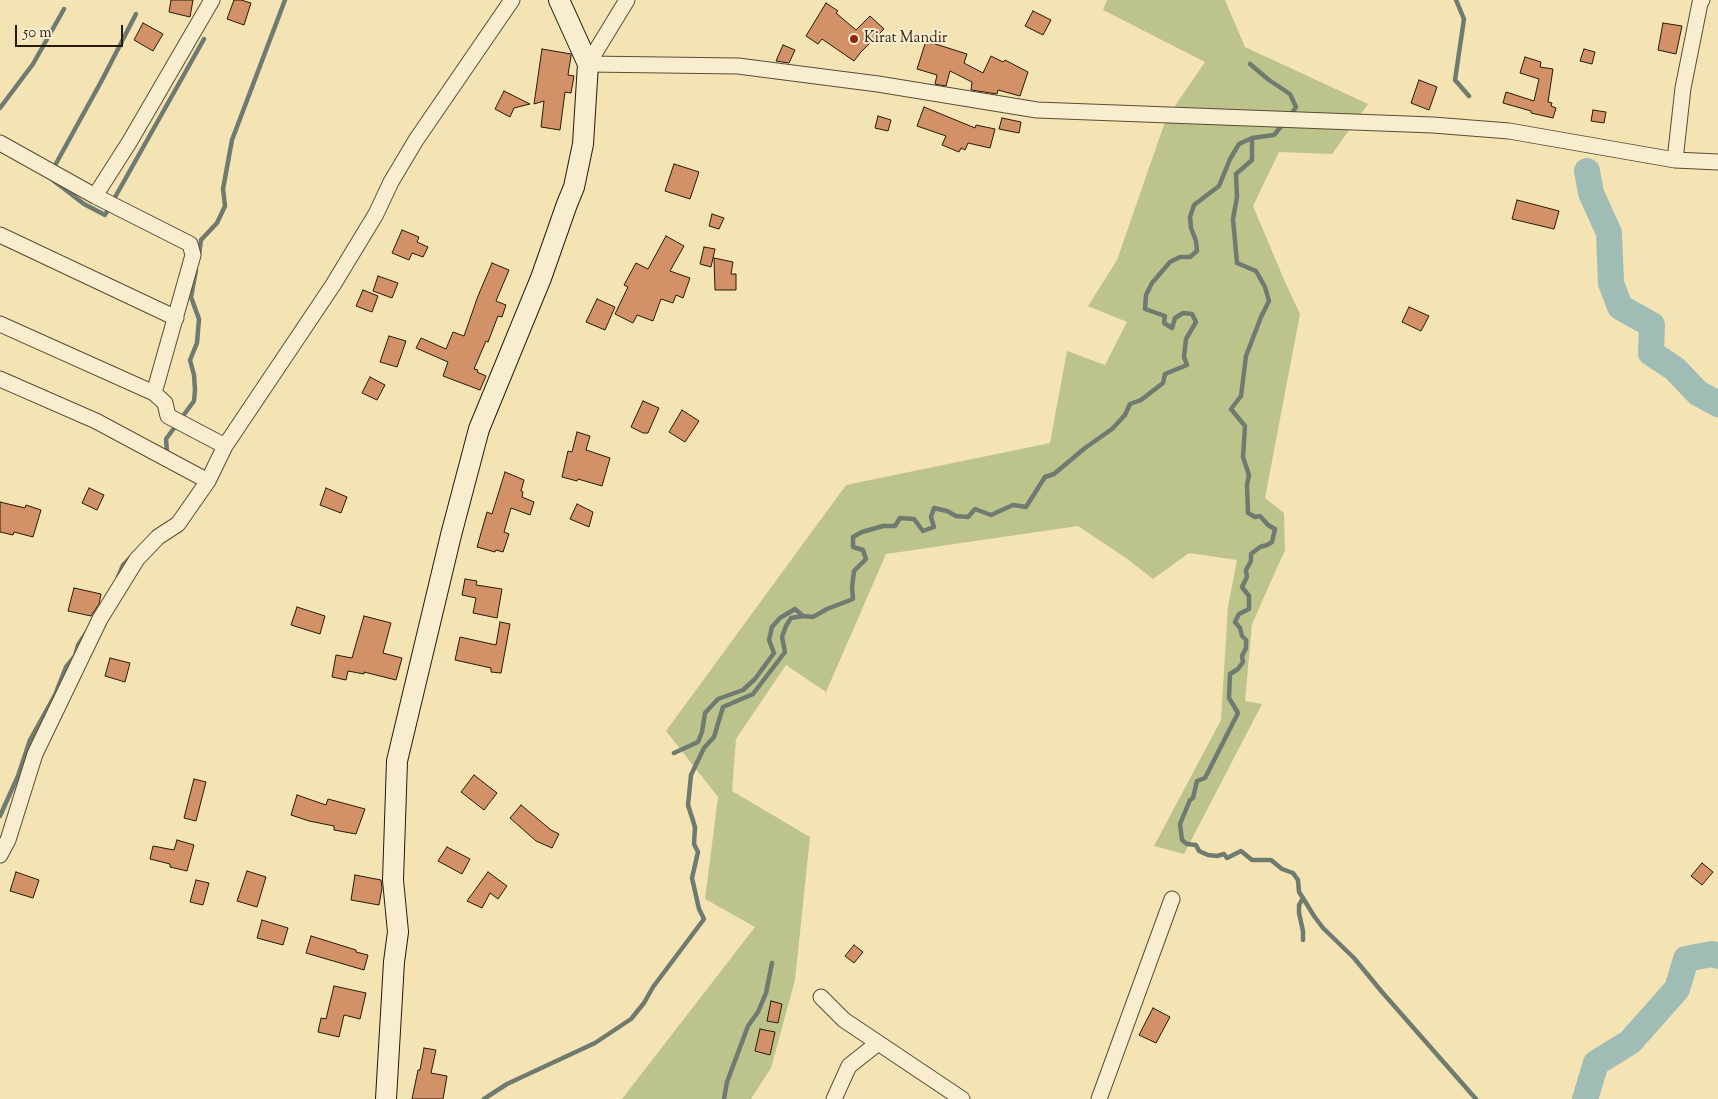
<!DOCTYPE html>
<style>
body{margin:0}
#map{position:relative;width:1718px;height:1099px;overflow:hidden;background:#f5e4b3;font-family:"Sorts Mill Goudy",serif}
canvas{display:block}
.scale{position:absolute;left:15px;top:25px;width:108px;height:22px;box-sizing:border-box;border:2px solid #261a0c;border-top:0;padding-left:6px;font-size:15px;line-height:18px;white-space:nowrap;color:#261a0c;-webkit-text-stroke:4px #f8edce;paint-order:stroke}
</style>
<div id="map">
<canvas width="1718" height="1099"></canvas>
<div class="scale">50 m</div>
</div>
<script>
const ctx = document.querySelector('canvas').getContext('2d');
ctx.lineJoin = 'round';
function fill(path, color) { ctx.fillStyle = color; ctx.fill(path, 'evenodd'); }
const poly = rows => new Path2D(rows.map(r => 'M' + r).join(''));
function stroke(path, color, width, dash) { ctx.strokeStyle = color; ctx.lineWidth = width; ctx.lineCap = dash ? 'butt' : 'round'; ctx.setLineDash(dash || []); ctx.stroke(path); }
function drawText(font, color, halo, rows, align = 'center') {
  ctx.font = font + ' "Sorts Mill Goudy",serif'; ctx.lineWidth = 4; ctx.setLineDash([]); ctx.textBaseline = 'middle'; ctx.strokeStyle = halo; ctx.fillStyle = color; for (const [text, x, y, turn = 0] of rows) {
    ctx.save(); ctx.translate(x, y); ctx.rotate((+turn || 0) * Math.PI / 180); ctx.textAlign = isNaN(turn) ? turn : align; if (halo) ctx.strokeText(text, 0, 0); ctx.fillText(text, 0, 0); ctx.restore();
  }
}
fill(poly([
 [1107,0,1225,0,1245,47,1368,104,1332,154,1279,152,1253,206,1285,282,1300,314,1265,498,1284,513,1285,550,1252,624,1245,701,1262,704,1184,854,1154,846,1221,720,1228,606,1237,560,1189,553,1153,579,1126,558,1078,526,886,554,826,692,786,665,736,739,732,791,810,837,795,980,771,1068,751,1099,622,1099,755,927,705,899,718,797,666,731,846,485,1050,443,1067,351,1105,365,1127,322,1088,306,1117,260,1166,119,1205,62,1103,10]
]), '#bcc48c');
stroke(poly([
 [1456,0,1464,19,1455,80,1469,96],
 [1250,64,1269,80,1290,94,1296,107,1290,116],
 [0,108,33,64,64,9],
 [1252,138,1252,160,1236,174,1237,197,1233,219,1237,263,1256,271,1265,287,1269,301,1261,317,1246,356,1241,396,1231,409,1245,426,1243,457,1249,475,1247,485,1248,513,1255,517,1260,516,1268,525,1275,529,1272,542,1267,545,1260,547,1251,554,1251,561,1246,570,1247,577,1242,587,1249,596,1249,609,1239,614,1235,622,1240,628,1242,636,1246,640,1246,648,1242,656,1243,662,1238,669,1230,674,1229,698,1238,713,1205,778,1197,781,1193,798,1190,800,1180,824,1182,840,1187,844,1196,845,1199,851,1208,855,1217,856,1224,854,1227,858,1241,851,1252,860,1271,860,1282,869,1293,873,1298,880,1299,892,1303,898,1299,905,1299,913,1303,931,1303,940],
 [53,169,102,80,136,14],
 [54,181,84,204,105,215,204,39],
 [199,255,201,240,217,223,225,206,223,189,232,140,285,0],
 [170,455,167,452,166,439,194,401,195,390,194,375,190,360,197,343,199,319,191,297,196,270],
 [118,577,123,565,130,558],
 [674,753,698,742,702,732,705,713,718,699,743,690,755,679,774,653,769,640,772,627,780,618,795,609,803,616,813,617,827,609,853,599,852,588,854,571,866,559,863,550,853,547,853,537,862,532,883,526,895,526,900,518,914,519,923,531,934,527,931,517,934,508,947,511,956,516,968,517,975,509,991,515,1013,505,1026,507,1045,477,1054,474,1085,448,1112,429,1125,415,1130,404,1141,400,1163,383,1165,374,1187,365,1184,357,1186,339,1196,322,1192,314,1183,313,1175,318,1172,328,1164,323,1165,316,1145,309,1146,295,1152,283,1170,262,1180,257,1190,257,1197,251,1196,241,1191,228,1190,217,1194,205,1219,186,1230,159,1239,144,1252,138,1274,135,1283,124],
 [0,816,18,776,30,740,55,695,66,667,75,656,78,645,86,633],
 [1303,898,1314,916,1323,928,1354,958,1382,992,1476,1099],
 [484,1099,507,1084,595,1043,631,1019,644,1003,653,987,704,919,699,909,692,878,698,852,694,844,695,827,688,805,691,775,704,748,714,737,723,707,753,694,785,652,782,637,786,626,791,618,803,616],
 [724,1099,727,1082,748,1026,758,1012,766,993,772,963]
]), '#6f7b71', 4.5);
stroke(poly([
 [1587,171,1591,193,1609,233,1611,283,1620,307,1652,325,1651,353,1675,369,1698,393,1718,404],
 [1585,1099,1596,1063,1630,1042,1677,989,1686,959,1712,954,1718,956]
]), '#9fbcb5', 26);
const building = poly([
 [171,0,193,0,190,17,169,12,171,0],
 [234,0,241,0,251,3,244,25,227,19,234,0],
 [826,3,838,11,836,13,856,30,870,16,884,29,861,52,854,61,822,39,818,44,806,36,826,3],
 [1033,11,1051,20,1043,35,1025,26,1033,11],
 [143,23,163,34,153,51,134,40,143,23],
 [1663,23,1682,26,1676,54,1658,50,1663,23],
 [926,41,967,54,964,63,983,73,991,56,1003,62,1005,60,1028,72,1020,96,998,90,997,94,971,90,972,82,950,71,946,86,935,84,937,75,917,69,926,41],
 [783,45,795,50,789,63,776,61,783,45],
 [542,49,571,54,571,56,568,75,574,76,571,93,565,92,560,130,541,127,544,101,534,104,542,49],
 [1584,49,1595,52,1592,64,1580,61,1584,49],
 [1525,57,1541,62,1540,67,1553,69,1548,102,1552,103,1551,106,1556,108,1553,118,1531,113,1531,111,1503,103,1506,92,1534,101,1539,79,1520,73,1525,57],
 [1419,80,1437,87,1429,110,1411,103,1419,80],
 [504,91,530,104,514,108,510,117,495,109,504,91],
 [924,107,975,128,976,125,995,129,990,148,968,143,965,150,961,148,959,152,942,145,946,136,917,126,924,107],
 [1593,110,1606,112,1604,123,1591,121,1593,110],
 [878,116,891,120,888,131,875,128,878,116],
 [1002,118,1021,122,1019,133,999,129,1002,118],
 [674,164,699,172,690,199,665,191,674,164],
 [1517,200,1559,211,1554,229,1512,219,1517,200],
 [712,214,724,218,719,229,709,226,712,214],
 [402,230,419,237,417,242,428,247,423,257,412,253,409,260,392,253,402,230],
 [666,236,684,246,670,271,690,278,683,298,676,295,673,303,661,299,653,321,637,315,633,323,615,314,628,287,624,285,636,263,648,269,666,236],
 [704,247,715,249,711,267,700,264,704,247],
 [714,258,733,262,731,274,736,274,736,290,715,290,714,258],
 [492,263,509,270,496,301,506,305,502,317,498,316,488,342,486,341,474,369,478,370,477,372,486,376,480,390,443,376,448,362,416,348,421,338,446,349,453,332,464,336,478,296,492,263],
 [378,276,398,283,392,298,373,291,378,276],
 [363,290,378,296,372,312,356,306,363,290],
 [597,299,615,307,605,330,586,322,597,299],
 [1409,307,1429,316,1421,331,1402,322,1409,307],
 [389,336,406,341,397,367,380,362,389,336],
 [370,377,385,385,377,400,362,393,370,377],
 [643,401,659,408,648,433,643,433,631,427,643,401],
 [682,410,699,421,685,442,669,432,682,410],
 [577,432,590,436,586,450,610,458,602,486,578,479,577,481,562,477,568,451,572,452,577,432],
 [505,472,524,480,521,491,523,492,522,497,534,502,530,515,511,508,504,532,509,534,503,552,496,550,495,552,477,547,487,512,492,514,505,472],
 [89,488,104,495,97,510,82,503,89,488],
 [326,488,347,497,341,513,320,505,326,488],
 [0,502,25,508,26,505,41,510,33,537,14,532,13,535,0,532,0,502],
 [577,504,593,512,589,527,570,519,577,504],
 [465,579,477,581,476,585,502,589,497,618,473,613,476,598,462,595,465,579],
 [74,588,101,594,99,604,91,616,68,611,74,588],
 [297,607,325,616,320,634,291,625,297,607],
 [364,616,391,623,383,653,402,658,396,680,364,672,364,674,348,671,346,680,332,677,336,655,352,658,364,616],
 [500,622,510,624,501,673,491,672,491,668,455,660,460,637,496,645,500,622],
 [110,658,130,663,125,682,105,676,110,658],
 [474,775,497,793,484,810,461,792,474,775],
 [194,779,206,782,196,821,184,818,194,779],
 [297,795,326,805,328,799,365,809,356,834,334,830,334,826,309,821,291,815,297,795],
 [521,805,551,830,559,834,552,848,536,841,510,818,521,805],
 [177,840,194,845,187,871,170,867,170,864,150,859,153,846,174,850,177,840],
 [447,847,470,859,462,874,438,861,447,847],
 [1702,863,1713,872,1702,885,1691,876,1702,863],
 [247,871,266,877,257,907,237,901,247,871],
 [16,872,39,880,33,898,10,891,16,872],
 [488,872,507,886,498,899,490,893,482,908,467,901,488,872],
 [355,875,381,880,382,888,379,905,351,900,355,875],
 [196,880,209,883,203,905,190,902,196,880],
 [262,920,288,928,283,945,257,938,262,920],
 [311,936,356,950,356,952,368,955,364,970,306,953,311,936],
 [854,945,863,952,854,963,845,956,854,945],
 [334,986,366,993,360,1019,344,1015,339,1037,318,1032,321,1018,326,1019,334,986],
 [771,1001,782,1004,778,1023,767,1021,771,1001],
 [1153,1008,1170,1017,1156,1043,1139,1035,1153,1008],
 [760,1029,775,1032,770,1055,755,1051,760,1029],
 [424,1048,436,1050,431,1073,447,1076,443,1099,412,1099,418,1070,420,1070,424,1048]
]);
fill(building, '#d29167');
stroke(building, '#261a0c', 1);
const street = poly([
 [588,64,738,66,878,84,1037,110,1433,125,1509,131,1675,160,1718,162],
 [588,64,627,0],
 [0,143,95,196,190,244,193,255,154,393],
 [1675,160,1683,88,1700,3,1702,0],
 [95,196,130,141,212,0],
 [0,235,176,318],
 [0,324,154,393,165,403,168,416,225,446],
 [0,379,96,421,208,481],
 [0,855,8,840,35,754,100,619,137,559,158,537,178,524,208,481,225,446,333,285,376,214,391,182,416,140,512,0],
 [821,997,844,1020,962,1099],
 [834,1099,849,1066,878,1043],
 [1099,1099,1172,899]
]);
const secondary = poly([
 [386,1099,394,962,398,932,393,880,397,761,451,535,479,429,541,278,567,204,574,187,583,144,588,64,559,0]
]);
stroke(street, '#5a4c36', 17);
stroke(secondary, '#261a0c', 22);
stroke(street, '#f8edce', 15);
stroke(secondary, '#f8edce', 20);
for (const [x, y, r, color] of [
 [854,39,5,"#8f2418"]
]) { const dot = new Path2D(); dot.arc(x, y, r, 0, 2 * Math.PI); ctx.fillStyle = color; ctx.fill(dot); stroke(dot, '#f8edce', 2); }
drawText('15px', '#261a0c', '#f8edce', [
 ["Kirat Mandir",864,39]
], 'left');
</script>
